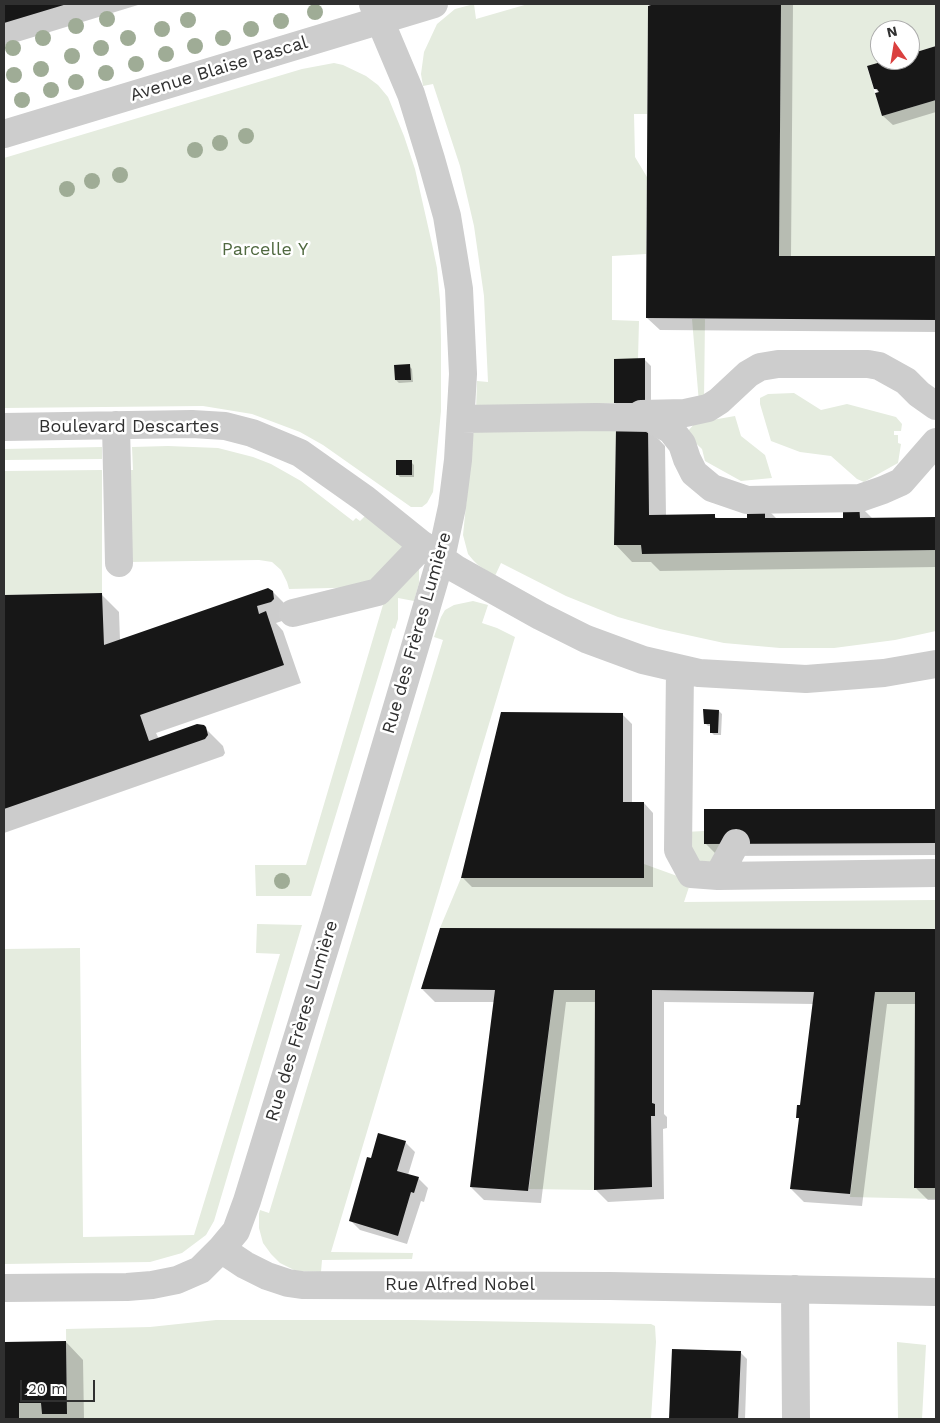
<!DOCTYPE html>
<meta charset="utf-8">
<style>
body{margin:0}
#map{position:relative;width:940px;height:1423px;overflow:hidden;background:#fff;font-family:"Work Sans",sans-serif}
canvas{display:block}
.frame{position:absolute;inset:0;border:5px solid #303030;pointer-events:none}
.north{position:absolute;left:870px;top:20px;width:50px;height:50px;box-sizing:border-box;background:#fff;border:1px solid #acacac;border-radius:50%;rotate:347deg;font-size:14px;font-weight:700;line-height:20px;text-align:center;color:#303030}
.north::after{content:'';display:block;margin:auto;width:18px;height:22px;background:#da403f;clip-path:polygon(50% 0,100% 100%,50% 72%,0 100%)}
.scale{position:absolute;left:20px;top:1380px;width:75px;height:22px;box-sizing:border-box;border:2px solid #303030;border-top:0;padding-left:6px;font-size:15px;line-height:18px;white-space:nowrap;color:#303030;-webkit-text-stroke:4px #fff;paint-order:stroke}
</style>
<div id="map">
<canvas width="940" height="1423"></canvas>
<div class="frame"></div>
<div class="north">N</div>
<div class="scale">20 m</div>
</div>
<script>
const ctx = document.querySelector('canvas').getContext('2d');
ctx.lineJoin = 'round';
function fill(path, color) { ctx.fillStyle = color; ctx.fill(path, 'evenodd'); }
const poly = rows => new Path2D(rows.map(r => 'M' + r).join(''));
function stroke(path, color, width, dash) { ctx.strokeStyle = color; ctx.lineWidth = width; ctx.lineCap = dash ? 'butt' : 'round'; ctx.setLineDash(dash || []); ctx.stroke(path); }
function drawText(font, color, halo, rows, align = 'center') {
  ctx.font = font + ' "Work Sans",sans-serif'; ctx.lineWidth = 5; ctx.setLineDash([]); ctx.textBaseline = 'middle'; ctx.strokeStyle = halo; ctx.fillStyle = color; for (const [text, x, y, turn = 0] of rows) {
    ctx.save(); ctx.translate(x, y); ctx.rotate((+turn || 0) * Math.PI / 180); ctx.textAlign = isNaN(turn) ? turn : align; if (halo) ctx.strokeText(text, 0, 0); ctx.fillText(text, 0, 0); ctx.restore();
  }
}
fill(poly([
 [474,4,476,19,528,4,648,4,647,114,634,114,635,157,647,177,646,254,612,256,612,320,639,321,638,359,614,359,614,403,476,410,477,381,488,382,484,296,474,226,460,166,433,84,423,86,421,74,424,52,437,24,455,9],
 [781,4,936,4,936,46,910,54,910,30,880,30,880,60,888,60,867,67,882,116,936,100,936,256,779,256],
 [334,63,343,65,366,76,378,85,388,97,404,136,415,169,432,244,437,268,440,300,441,340,441,411,433,492,427,503,422,507,411,507,323,445,300,432,252,414,203,406,4,408,4,158,302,69],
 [692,319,705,319,704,401,699,403],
 [794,393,821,410,847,404,896,417,902,424,901,431,894,431,894,435,898,435,898,443,901,444,898,463,864,482,857,479,831,456,800,452,771,441,760,404,760,398,768,394],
 [735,416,741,436,765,455,772,478,741,481,705,461,702,449,688,436,688,431,695,423],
 [474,426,616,428,614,545,641,545,642,554,936,550,936,631,895,640,834,648,780,648,724,643,660,629,618,617,566,596,501,563,495,576,478,565,473,560,468,554,463,535],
 [168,446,218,448,253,457,271,464,301,481,353,521,356,518,360,521,365,516,404,546,373,587,289,589,287,582,281,570,272,562,259,560,129,562,127,470,133,470,132,447],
 [102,447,102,459,4,460,4,449],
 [102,470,102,593,4,595,4,471],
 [419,567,419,583,414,601,398,598,398,619,395,629,393,628,311,896,256,896,255,865,306,865,385,598],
 [473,601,488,605,482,623,497,628,515,637,331,1252,413,1253,412,1259,322,1260,321,1272,296,1271,280,1263,271,1254,263,1243,259,1228,259,1214,260,1210,269,1213,443,640,434,637,441,617,445,610,454,605],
 [704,831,704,843,727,843,717,859,699,868,685,832],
 [644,864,691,881,684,902,936,900,936,929,440,928,461,878,644,878],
 [257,924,302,925,214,1221,206,1235,182,1253,150,1262,4,1264,4,949,80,948,83,1237,194,1235,280,954,256,953],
 [554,990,595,990,594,1190,529,1189],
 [875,992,915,992,914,1188,936,1188,936,1199,850,1197],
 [216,1320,413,1320,651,1324,655,1326,656,1342,651,1419,19,1419,19,1403,41,1403,42,1414,67,1413,66,1329,150,1327],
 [897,1342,926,1345,922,1419,898,1419]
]), '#e5ecdf');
fill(poly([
 [4,4,138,4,138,5,4,46],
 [658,4,793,4,791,257,936,258,936,332,660,330,647,318,649,6],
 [936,47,936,112,893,125,883,116,879,93,875,89,893,60,910,60,910,55],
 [645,360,651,366,651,409,621,409,615,403],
 [409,366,412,369,413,382,399,383,396,380],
 [648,428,665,446,666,516,714,516,718,519,748,519,764,506,777,519,844,519,859,505,873,519,936,519,936,567,660,571,651,562,632,562,615,544],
 [411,462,414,465,414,477,400,477,397,474],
 [273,592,291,610,288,619,276,623,283,631,301,683,156,733,159,739,205,728,223,746,225,753,223,756,4,833,4,596,101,594,119,612,120,640],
 [719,711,722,714,721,735,714,735,711,732,711,726,708,726,705,723],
 [622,714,632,724,632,803,644,803,653,813,653,887,472,887,463,878],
 [705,810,936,810,936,855,718,856,705,843],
 [441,930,936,930,936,1200,928,1200,916,1188,917,1004,887,1004,862,1206,804,1202,791,1189,800,1119,797,1117,801,1106,814,1004,664,1002,664,1114,667,1117,667,1128,663,1129,664,1199,608,1202,595,1189,596,1002,566,1002,541,1203,484,1200,471,1187,494,1002,435,1002,422,989],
 [405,1142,415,1152,408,1175,418,1178,428,1188,424,1202,421,1201,407,1244,360,1230,351,1221,372,1159],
 [66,1342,83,1360,84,1419,4,1419,4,1343],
 [673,1350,741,1353,747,1359,745,1419,671,1419]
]), '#0003');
fill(poly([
 [4,4,67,4,4,23],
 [654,4,781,4,779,256,936,256,936,320,646,318,648,6],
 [936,46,936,90,935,90,936,100,882,116,875,93,879,92,877,89,874,89,867,66,888,60,910,60,910,54],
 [645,358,645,403,614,403,614,359],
 [410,364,411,380,395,380,394,365],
 [648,427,649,515,715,514,715,518,747,518,747,505,765,505,765,518,843,518,843,504,859,504,860,518,936,517,936,550,642,554,641,545,614,545,616,428],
 [396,460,412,460,412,475,396,475],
 [268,588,273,591,274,599,271,602,257,606,259,614,266,611,284,665,140,715,149,741,197,724,204,725,206,727,208,735,205,739,4,809,4,595,102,593,104,645],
 [703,709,719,710,718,733,710,733,710,724,704,724],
 [501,712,623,713,623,802,644,802,644,878,461,878],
 [704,809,936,809,936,843,704,844],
 [440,928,936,929,936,1188,914,1188,915,992,875,992,850,1194,790,1189,799,1118,796,1118,797,1105,800,1105,814,992,652,990,652,1103,655,1104,655,1116,651,1116,652,1187,594,1190,595,990,554,990,528,1191,470,1187,495,990,421,989],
 [378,1133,406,1141,397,1171,419,1177,414,1193,411,1192,398,1236,349,1221,367,1157,371,1158],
 [66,1341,67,1414,42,1414,41,1403,19,1403,19,1419,4,1419,4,1342],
 [672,1349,741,1351,738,1419,669,1419]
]), '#171717');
stroke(poly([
 [4,134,434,4],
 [641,414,685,413,708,408,719,401,748,374,760,367,778,364,868,364,879,366,906,381,919,394,936,406],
 [461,419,596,417,650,418,671,430,682,444,687,459,694,473,712,488,747,500,860,498,883,490,901,482,936,442],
 [116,425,119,563],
 [4,427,192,424,225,426,252,433,300,453,365,499,426,548,456,569,540,616,586,639,643,660,699,673,806,679,884,673,936,664],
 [293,613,378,592,423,545],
 [680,669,678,850,691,874,718,876,736,843],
 [718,876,936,873],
 [221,1249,245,1265,267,1276,288,1283,302,1285,610,1286,936,1292],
 [4,1288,127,1287,152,1285,177,1280,200,1270,221,1249,236,1231,247,1201,336,912,417,640,441,558,452,507,458,460,463,374,459,289,447,216,431,159,411,94,373,4],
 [795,1289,796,1419]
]), '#cdcdcd', 28);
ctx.fillStyle = '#9fac96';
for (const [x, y] of [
 [315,12],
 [107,19],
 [188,20],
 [281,21],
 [76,26],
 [162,29],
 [251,29],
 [43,38],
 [128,38],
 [223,38],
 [195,46],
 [13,48],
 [101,48],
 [166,54],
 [72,56],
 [136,64],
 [41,69],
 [106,73],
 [14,75],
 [76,82],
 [51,90],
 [22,100],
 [246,136],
 [220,143],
 [195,150],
 [120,175],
 [92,181],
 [67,189],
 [282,881]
]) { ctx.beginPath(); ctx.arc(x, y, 8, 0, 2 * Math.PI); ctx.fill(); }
drawText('18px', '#303030', '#fff', [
 ["Avenue Blaise Pascal",219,69,-17],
 ["Boulevard Descartes",129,427],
 ["Rue des Frères Lumière",417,633,-74],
 ["Rue des Frères Lumière",302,1021,-73],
 ["Rue Alfred Nobel",460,1285]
]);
drawText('18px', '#506940', '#fff', [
 ["Parcelle Y",265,250]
]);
</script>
